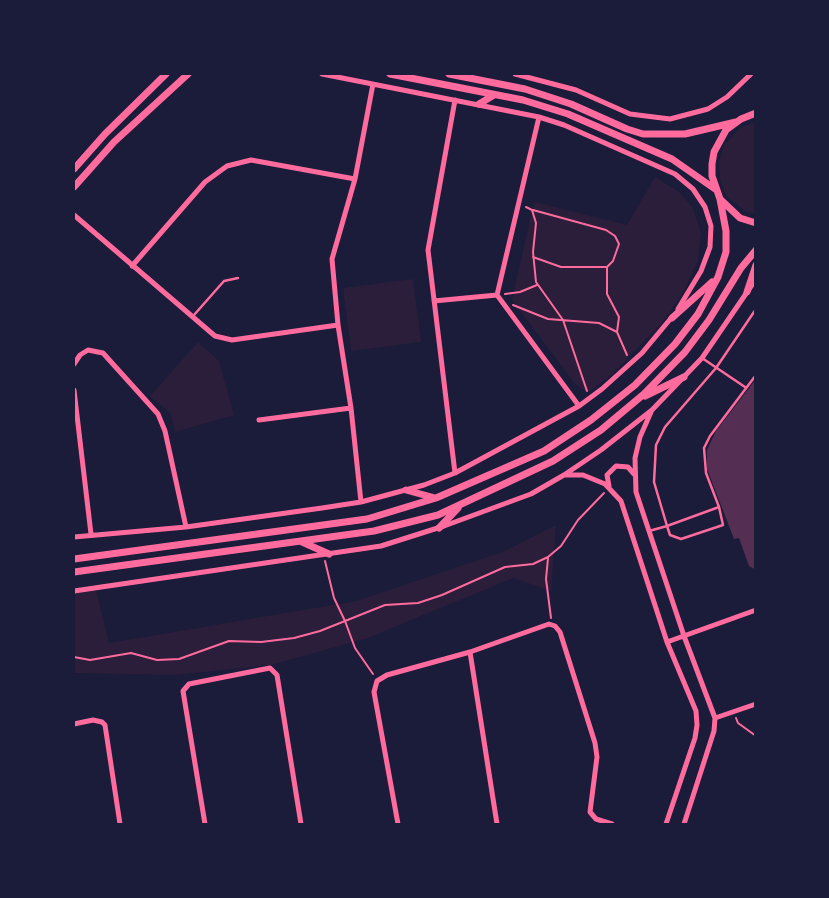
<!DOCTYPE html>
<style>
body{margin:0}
#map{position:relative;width:829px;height:898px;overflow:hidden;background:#1b1b3a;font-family:"Sofia Sans Condensed",sans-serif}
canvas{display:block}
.frame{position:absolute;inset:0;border:75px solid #1b1b3a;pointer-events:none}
</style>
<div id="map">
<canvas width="829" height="898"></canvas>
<div class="frame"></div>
</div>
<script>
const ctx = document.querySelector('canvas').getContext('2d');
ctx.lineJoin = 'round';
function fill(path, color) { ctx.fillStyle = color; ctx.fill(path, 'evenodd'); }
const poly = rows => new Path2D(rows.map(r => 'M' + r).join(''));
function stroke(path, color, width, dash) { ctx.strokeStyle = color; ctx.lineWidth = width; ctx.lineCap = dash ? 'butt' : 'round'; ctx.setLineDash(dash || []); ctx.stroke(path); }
fill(poly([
 [755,122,756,122,755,214,745,211,726,196,720,180,719,162,724,145,740,128],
 [655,177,679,192,693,208,701,233,698,260,683,293,662,323,610,376,590,391,585,391,575,384,512,300,534,202,627,225],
 [413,279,421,342,351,351,343,288],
 [198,342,219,361,234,415,175,432,171,414,150,396],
 [556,525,551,591,513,578,368,638,271,665,175,675,74,673,74,591,95,586,109,643,356,601,505,551]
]), '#2a1e3b');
fill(poly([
 [756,379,756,570,749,566,739,538,734,539,707,469,707,450,716,431]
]), '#542f53');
stroke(poly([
 [526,207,532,210,536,223,533,252,536,282,563,320,587,391],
 [533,210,606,230,615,236,619,244,613,261,607,267,607,294,619,317,617,332],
 [533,257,561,267,606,267],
 [505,294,520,292,537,285],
 [513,305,548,319,599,323,617,332,627,355],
 [548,558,546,579,551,618],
 [325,561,334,598,345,621,355,648,373,674],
 [74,657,90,660,131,653,157,660,179,659,229,641,261,642,294,638,320,631,385,605,418,603,442,595,505,567,533,564,548,557,561,546,578,520,604,493],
 [736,718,738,723,756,736]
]), '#ff6b9d', 2);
stroke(poly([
 [194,315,224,281,238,278],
 [702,358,745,387],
 [719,507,667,526,670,535,681,539,723,525,719,507,706,473,704,448,710,436,756,375],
 [649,531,667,526,654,482,656,445,665,427,716,368,756,309]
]), '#ff6b9d', 2.5);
stroke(poly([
 [322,74,539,117,564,125,675,174,693,189,705,207,711,226,710,247,701,271,678,309],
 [515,74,576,90,630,114,670,119,708,109,727,97,751,74],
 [455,100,428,250,455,473],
 [539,117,497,295,579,406],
 [74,215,215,336,232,340,338,325],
 [132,266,205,182,227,166,251,160,355,179],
 [434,301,497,295],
 [74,364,80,355,88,350,103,353,158,414,165,431,186,527],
 [74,390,91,534],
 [651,412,640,437,635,458,636,492,684,636,715,718,714,731,684,824],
 [259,420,351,408],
 [564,475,583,475,605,484,621,501,667,642,696,711,697,725,695,738,666,824],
 [609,486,607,475,616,466,628,467,634,474],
 [361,502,351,408,338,325,332,259,355,179,373,84],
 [74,537,186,527,322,508,361,502,424,485,455,473,579,406,602,389,642,353,672,317],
 [74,591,381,546,444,526,531,494,564,475,601,450,652,410,702,358,756,279],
 [667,642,756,610],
 [470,652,497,824],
 [715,718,756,704],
 [74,724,93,720,102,722,105,725,120,824],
 [205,824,183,691,189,684,270,668,277,675,301,824],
 [398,824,374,692,377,681,387,675,470,652,549,624,555,626,560,632,595,743,597,757,590,812,596,819,612,824]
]), '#ff6b9d', 5);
stroke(poly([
 [390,74,523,100,568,114,672,159,715,189],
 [449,74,525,89,571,104,627,129,643,134,685,134,736,122],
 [479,104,494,95],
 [756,113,741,119,726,130,714,152,712,164,712,176,720,199,740,218,756,223],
 [74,169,105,134,166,74],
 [74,187,114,142,188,74],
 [747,292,756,265],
 [672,318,712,282],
 [645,396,684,377],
 [406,490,435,498],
 [439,528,458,508],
 [302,542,329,554],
 [74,559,367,519,436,498,544,451,591,420,635,385,675,344,698,314,718,277,726,252,726,231,720,199],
 [74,572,374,531,438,515,553,461,601,430,644,394,685,352,709,320,741,268,756,250]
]), '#ff6b9d', 7);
</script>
